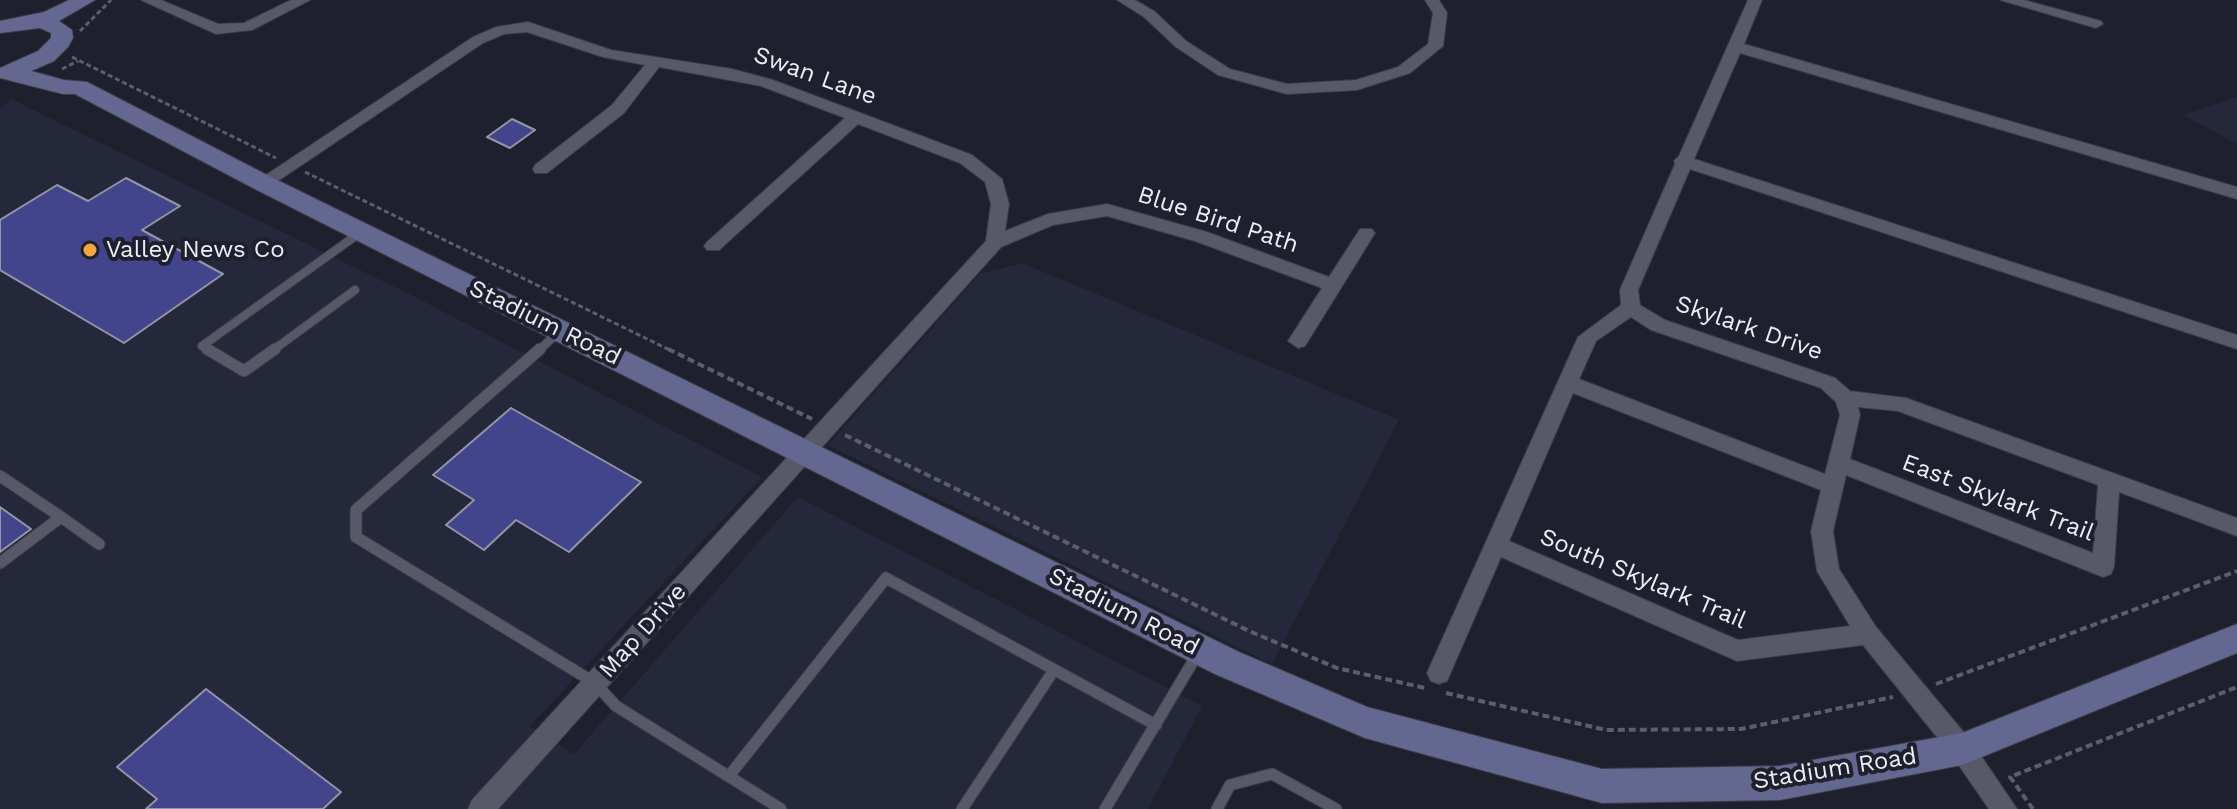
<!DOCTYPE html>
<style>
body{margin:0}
canvas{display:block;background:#1f202d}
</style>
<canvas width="2237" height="809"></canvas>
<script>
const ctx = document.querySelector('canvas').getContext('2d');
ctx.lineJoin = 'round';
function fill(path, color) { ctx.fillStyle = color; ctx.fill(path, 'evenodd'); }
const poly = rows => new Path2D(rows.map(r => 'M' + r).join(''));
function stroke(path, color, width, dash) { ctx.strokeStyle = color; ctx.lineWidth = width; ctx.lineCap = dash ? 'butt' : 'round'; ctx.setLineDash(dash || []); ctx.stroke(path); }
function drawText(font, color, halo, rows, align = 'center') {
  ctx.font = font + ' "Work Sans",sans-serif'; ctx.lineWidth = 8; ctx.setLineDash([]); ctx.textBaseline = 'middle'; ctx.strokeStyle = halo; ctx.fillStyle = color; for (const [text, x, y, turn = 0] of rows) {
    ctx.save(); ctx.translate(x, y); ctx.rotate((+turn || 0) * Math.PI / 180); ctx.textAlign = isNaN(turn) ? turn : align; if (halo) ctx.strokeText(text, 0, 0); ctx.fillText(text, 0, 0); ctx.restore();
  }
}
fill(poly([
 [2237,97,2237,144,2183,115],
 [11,99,413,296,762,477,530,726,574,754,798,497,1202,706,1148,809,0,809,0,109],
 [1022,263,1399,420,1272,664,828,445,980,274]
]), '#25273a');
const building = poly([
 [512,119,535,130,510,148,487,137,512,119],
 [126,178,180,206,142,230,223,274,124,343,0,270,0,220,57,185,88,201,126,178],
 [511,408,641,482,569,552,516,520,484,550,446,525,474,500,433,475,511,408],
 [0,507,31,529,0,552,0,507],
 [206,689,341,792,323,809,146,809,157,799,117,767,206,689]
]);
fill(building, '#43458c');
stroke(building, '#9395a6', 2);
const laneFar1 = poly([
 [210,351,202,346,361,232],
 [272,351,355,290],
 [538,351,560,331]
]);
const lane = poly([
 [207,349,244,371,275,349],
 [540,349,356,510,356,537,595,683,616,706,781,809],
 [0,476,61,517,0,563],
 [61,517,99,544],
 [729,776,886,578,1156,725],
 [962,809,1054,670],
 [1105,809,1198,653],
 [1217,809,1230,785,1272,774,1336,809]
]);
const street = poly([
 [141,0,161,0,218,24,244,23,291,0,310,0,252,30,216,34,141,0],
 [1117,0,1135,0,1154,11,1186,41,1230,69,1287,84,1356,80,1398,67,1428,44,1433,13,1425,0,1439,0,1447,13,1443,46,1410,73,1357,90,1287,94,1218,75,1176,47,1144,17,1117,0],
 [1748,0,1762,0,1744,44,2237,187,2237,199,1740,53,1694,159,2237,335,2237,349,1690,169,1638,290,1640,305,1665,320,1835,378,1850,391,1906,398,2237,518,2237,536,2119,492,2114,567,2111,574,2103,577,1846,475,1833,531,1839,569,1876,627,1971,741,2017,809,1989,809,1953,757,1863,645,1737,661,1501,557,1447,681,1439,684,1431,681,1427,673,1578,337,1621,305,1620,290,1675,164,1674,161,1679,156,1748,0],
 [1631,317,1651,330,1821,388,1836,402,1840,415,1825,474,1579,379,1596,341,1631,317],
 [1573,393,1821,490,1811,531,1817,571,1850,626,1738,640,1509,541,1573,393],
 [1858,407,1898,411,2098,485,2093,553,1850,459,1860,415,1858,407],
 [2000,0,2024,0,2101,21,2103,24,2096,28,2000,0],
 [528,22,611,50,732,69,773,80,972,155,1002,179,1009,204,1005,231,1048,214,1107,204,1207,232,1329,277,1360,229,1372,229,1375,233,1305,346,1298,348,1288,341,1322,288,1195,241,1107,216,1053,225,1001,247,498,809,468,809,472,800,986,241,991,204,985,182,960,163,858,124,719,250,707,250,704,246,707,242,845,118,761,86,659,67,624,113,547,173,535,173,533,169,535,165,612,105,645,65,603,57,527,32,504,34,483,43,269,187,263,189,254,183,473,37,496,27,528,22]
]);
const secondary = poly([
 [69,0,95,0,59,21,72,30,73,38,68,47,54,61,31,71,64,80,87,82,271,177,1239,652,1367,707,1602,769,1780,766,1962,733,2237,624,2237,653,1962,765,1780,800,1602,803,1365,738,1215,674,255,189,75,94,63,94,0,78,0,68,38,51,51,38,51,33,40,28,0,33,0,21,44,12,69,0]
]);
stroke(laneFar1, '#3b3c46', 10);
stroke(lane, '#3b3c46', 13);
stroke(street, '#3b3c46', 2);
stroke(secondary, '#3b3c46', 2);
stroke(poly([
 [80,31,111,0],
 [72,57,276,158],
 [62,69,78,61],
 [305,172,672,351]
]), '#5d5e6a', 3, [5, 3]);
stroke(poly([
 [668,349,812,419],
 [845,435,1249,631,1337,668,1425,688],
 [1936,684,2237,571],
 [1446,693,1606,730,1741,729,1893,697],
 [2033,809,2010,777,2237,687]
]), '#5d5e6a', 4, [7, 4]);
stroke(laneFar1, '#575968', 8);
stroke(lane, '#575968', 11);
fill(street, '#575968');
fill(secondary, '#64678f');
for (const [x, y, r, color] of [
 [90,250,8,"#f2a541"]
]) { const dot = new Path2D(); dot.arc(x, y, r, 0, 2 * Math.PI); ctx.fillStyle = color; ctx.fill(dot); stroke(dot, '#1f202d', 3); }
drawText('24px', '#ecedf6', '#1f202d', [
 ["Swan Lane",815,76,20],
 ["Blue Bird Path",1218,220,18],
 ["Stadium Road",545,323,26],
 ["Skylark Drive",1749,328,19],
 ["East Skylark Trail",1998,498,21],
 ["South Skylark Trail",1643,579,23],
 ["Stadium Road",1124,612,27],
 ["Map Drive",643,631,-48],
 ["Stadium Road",1835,769,-9]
]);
drawText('24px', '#ecedf6', '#1f202d', [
 ["Valley News Co",106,250]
], 'left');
</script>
